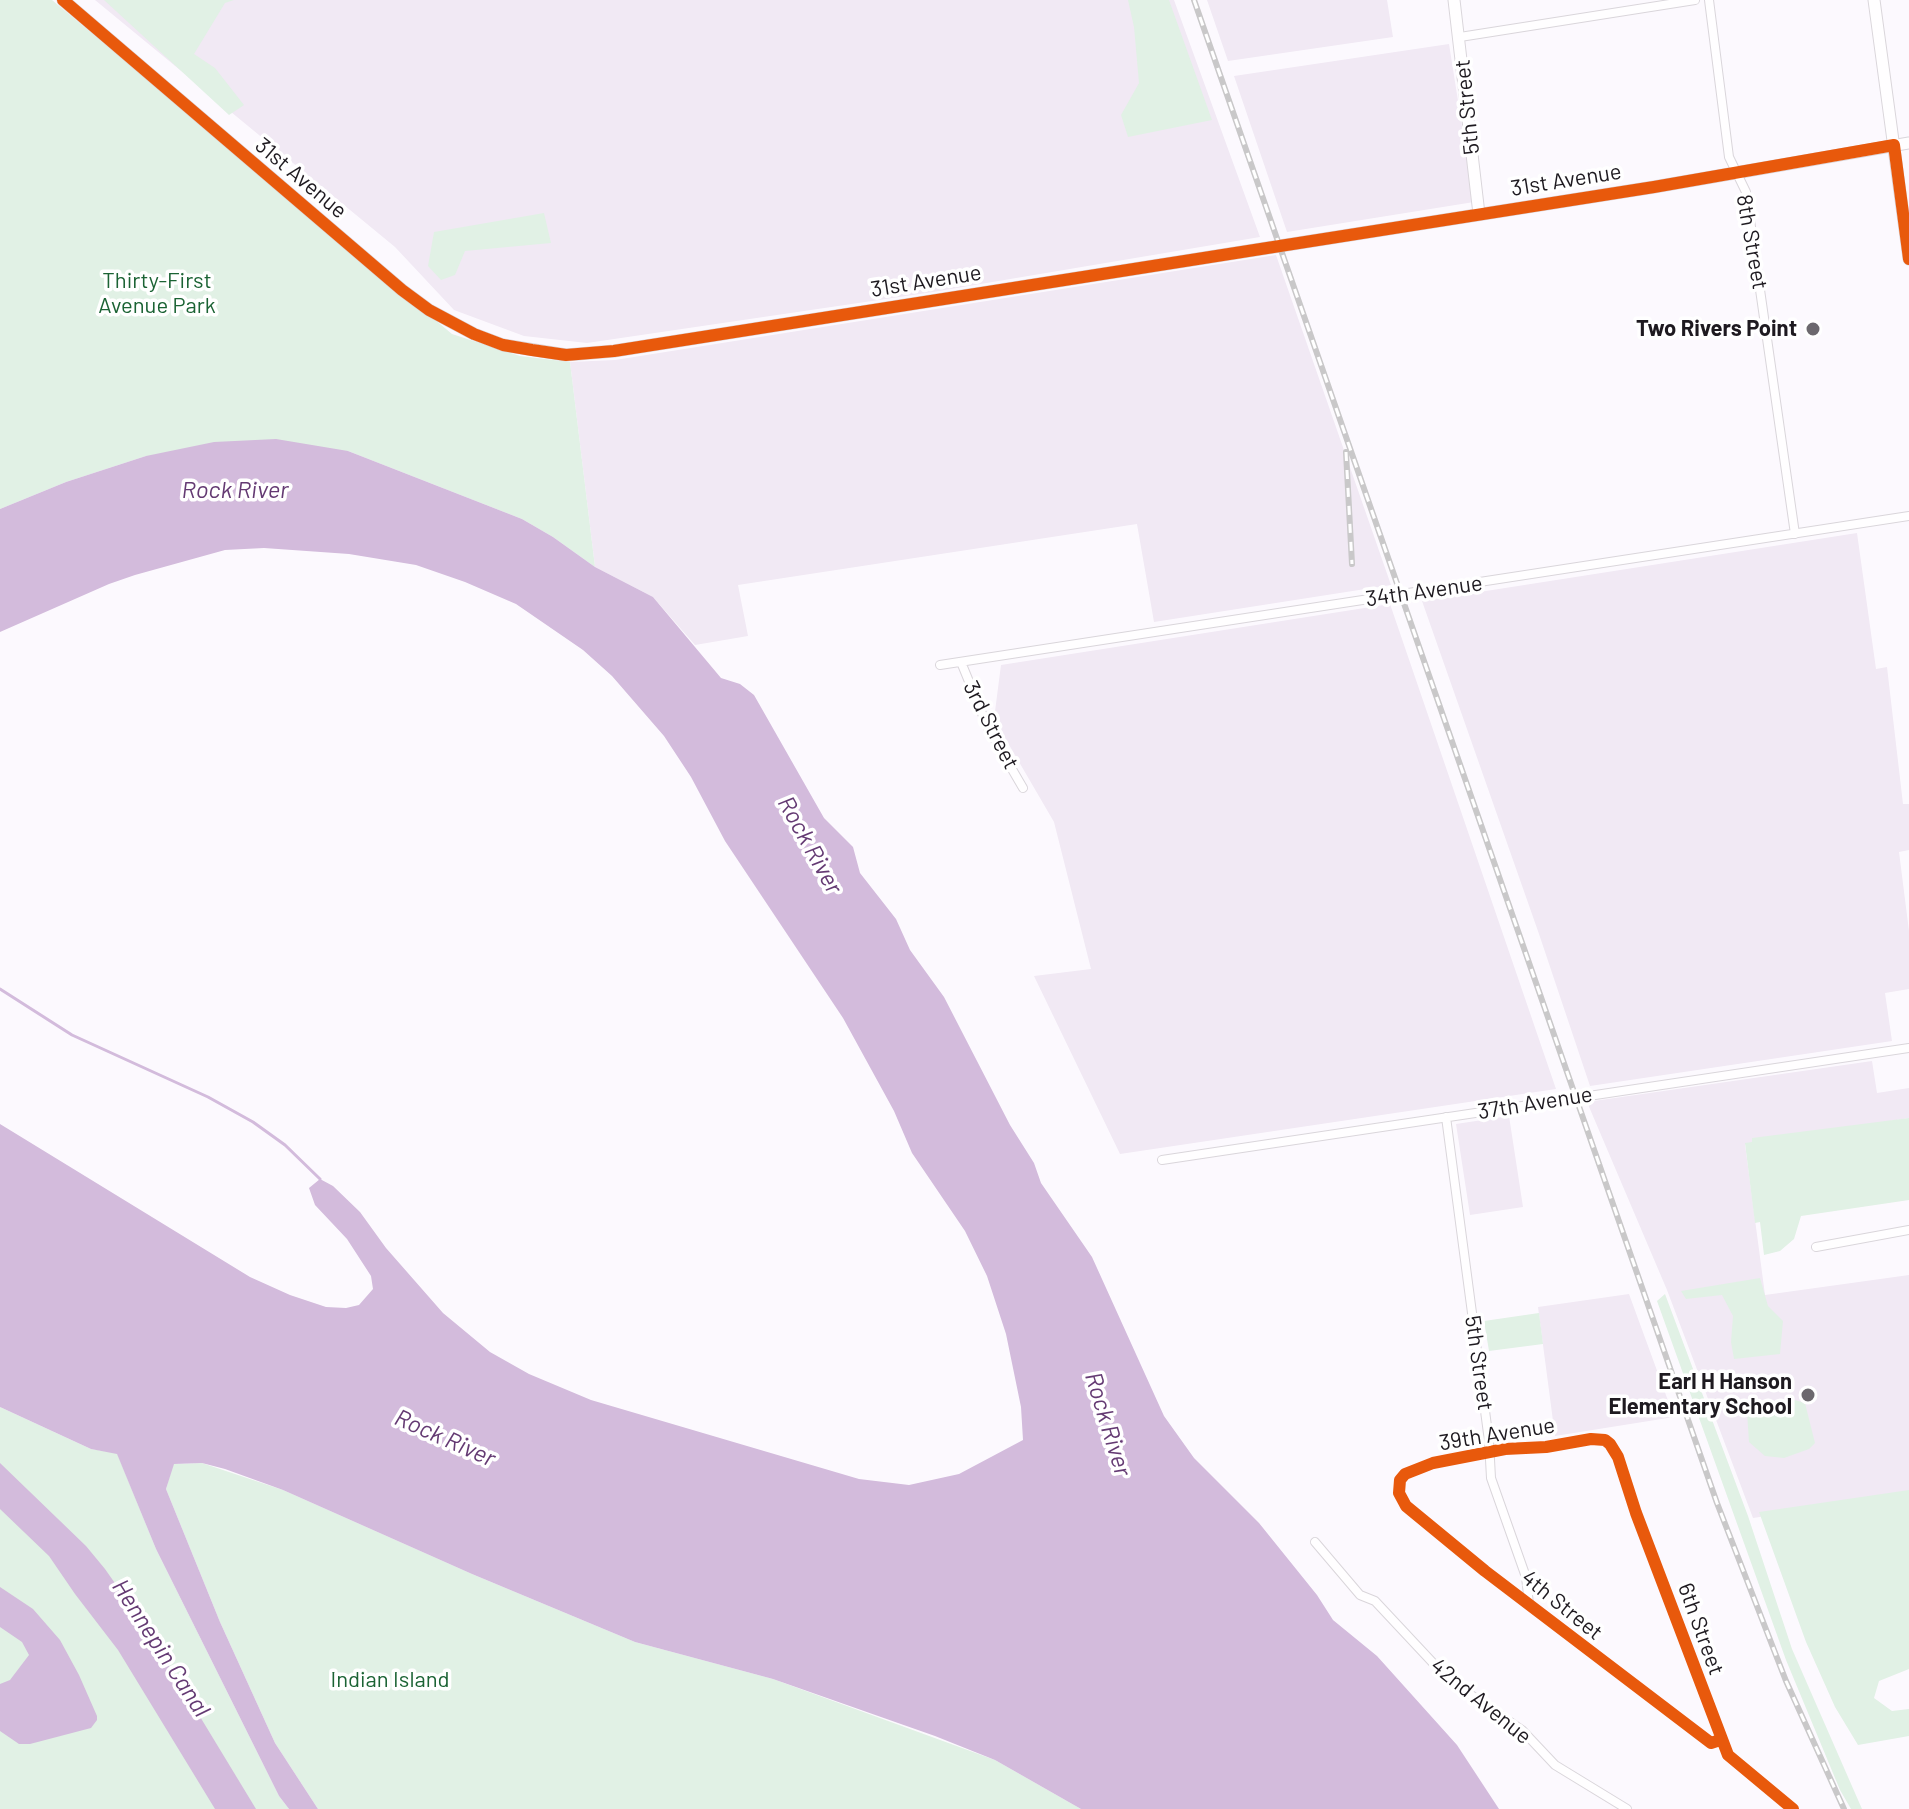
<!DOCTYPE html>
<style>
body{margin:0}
canvas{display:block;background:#fcf9fe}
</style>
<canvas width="1909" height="1809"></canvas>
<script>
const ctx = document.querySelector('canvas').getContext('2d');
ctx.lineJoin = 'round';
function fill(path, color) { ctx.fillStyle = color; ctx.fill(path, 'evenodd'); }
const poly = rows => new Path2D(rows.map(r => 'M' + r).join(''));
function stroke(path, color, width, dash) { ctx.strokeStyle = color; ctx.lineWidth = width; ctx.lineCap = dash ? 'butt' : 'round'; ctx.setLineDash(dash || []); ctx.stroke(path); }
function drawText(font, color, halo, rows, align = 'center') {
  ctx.font = font + ' Barlow,sans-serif'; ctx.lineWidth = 7; ctx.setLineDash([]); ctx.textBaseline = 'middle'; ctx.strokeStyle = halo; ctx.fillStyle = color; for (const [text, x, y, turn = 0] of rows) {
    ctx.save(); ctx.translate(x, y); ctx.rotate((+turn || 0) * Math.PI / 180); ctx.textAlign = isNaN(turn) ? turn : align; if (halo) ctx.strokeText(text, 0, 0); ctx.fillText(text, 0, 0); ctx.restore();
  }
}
fill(poly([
 [95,0,1174,0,1260,237,933,292,587,343,524,336,454,310,395,247],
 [1207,0,1387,0,1393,37,1228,61],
 [1449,44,1474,202,1287,232,1234,76],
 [1276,255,1391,585,1154,622,1137,524,738,585,748,636,695,645,653,597,595,567,570,362,615,360],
 [1857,533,1876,669,1887,667,1903,804,1909,804,1909,850,1899,852,1909,931,1909,989,1885,993,1892,1041,1590,1086,1539,934,1422,601],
 [1390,604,1556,1089,1120,1154,1034,976,1091,969,1054,822,994,719,1001,665],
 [1872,1061,1877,1093,1909,1088,1909,1118,1745,1144,1765,1295,1909,1275,1909,1577,1897,1497,1753,1518,1667,1290,1587,1102],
 [1509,1116,1523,1207,1470,1215,1456,1124],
 [1629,1294,1674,1417,1555,1436,1538,1307]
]), '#f1e9f4');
fill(poly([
 [0,0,52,0,452,334,520,356,570,362,595,567,553,537,522,519,348,451,146,456,66,482,0,509],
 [104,0,234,0,225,3,194,54,215,68,244,105,229,115],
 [1128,0,1169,0,1212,120,1128,137,1121,115,1139,83,1134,27],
 [544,213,551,243,465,251,455,275,441,280,428,266,434,232],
 [1909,1118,1909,1200,1801,1216,1794,1239,1780,1251,1764,1255,1760,1222,1755,1223,1745,1143,1752,1142,1752,1138],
 [1760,1278,1768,1306,1783,1321,1780,1354,1734,1359,1731,1342,1733,1316,1722,1295,1686,1299,1681,1291],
 [1665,1294,1748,1516,1792,1649,1862,1809,1851,1809,1840,1790,1786,1660,1657,1301],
 [1539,1313,1543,1344,1489,1351,1484,1321],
 [1795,1400,1805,1403,1815,1443,1809,1449,1784,1458,1765,1456,1749,1442,1747,1412],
 [0,1407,91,1449,117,1453,156,1549,279,1796,289,1809,0,1809],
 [202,1463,283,1490,472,1574,635,1642,773,1679,995,1760,1081,1809,318,1809,275,1743,220,1622,166,1489,173,1464],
 [1909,1490,1909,1669,1879,1681,1874,1698,1892,1711,1909,1709,1909,1736,1858,1745,1835,1707,1806,1642,1759,1512]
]), '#e1f1e5');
fill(poly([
 [276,439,348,451,522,519,553,537,595,567,653,597,721,678,740,684,754,695,824,818,853,847,860,873,896,919,910,950,944,997,1010,1125,1034,1163,1041,1183,1092,1257,1164,1416,1194,1458,1259,1523,1317,1595,1333,1620,1377,1656,1457,1745,1499,1809,1081,1809,995,1760,935,1736,773,1679,635,1642,472,1574,283,1490,225,1469,202,1463,174,1464,166,1489,220,1622,275,1743,318,1809,289,1809,279,1796,156,1549,117,1454,91,1449,0,1407,0,1124,250,1277,290,1295,326,1307,346,1308,359,1305,373,1289,371,1276,347,1239,315,1205,309,1188,320,1179,333,1186,360,1212,386,1248,443,1313,490,1352,529,1374,591,1400,859,1479,909,1485,959,1474,1023,1440,1021,1407,1006,1334,987,1276,965,1231,912,1153,894,1111,843,1018,725,841,691,777,664,736,612,676,583,650,516,604,465,582,416,565,349,554,264,548,225,550,135,575,109,584,0,632,0,509,66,482,146,456,214,442],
 [0,1463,86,1546,105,1569,145,1626,256,1809,215,1809,118,1650,75,1594,49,1556,0,1509],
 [0,1587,33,1609,60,1640,79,1675,97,1716,97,1720,91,1728,30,1744,19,1744,0,1731,0,1684,10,1680,29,1655,22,1642,0,1627]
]), '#d3bbdc');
stroke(poly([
 [0,989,72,1035,208,1097,253,1122,285,1145,320,1179]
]), '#d3bbdc', 3);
const minor = poly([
 [1709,0,1729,157,1746,192,1795,534],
 [1460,37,1695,0],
 [961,662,988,728,1023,788],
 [940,665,1909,516],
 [1446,1117,1489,1441,1491,1478,1526,1577,1529,1604],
 [1162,1160,1909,1048],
 [1816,1247,1909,1230],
 [1315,1542,1360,1595,1375,1601,1448,1679,1522,1730,1555,1765,1627,1809],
 [1720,1740,1711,1743,1485,1571,1406,1506,1399,1493,1400,1480,1405,1474,1433,1463,1505,1449,1546,1447,1591,1439,1605,1440,1610,1444,1618,1457,1636,1513,1728,1755,1793,1809]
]);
const tertiary = poly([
 [63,0,402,290,429,310,474,334,503,345,566,355,614,351,1654,187,1909,143],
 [1454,0,1479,214],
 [1874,0,1909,259]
]);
stroke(minor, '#dad6db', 10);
stroke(tertiary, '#dad6db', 13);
stroke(minor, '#fffeff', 8);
stroke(tertiary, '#fffeff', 11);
const rail = poly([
 [1194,0,1717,1503,1786,1681,1844,1809],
 [1346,452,1352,564]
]);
stroke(rail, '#c9c8c9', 6);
stroke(rail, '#fff', 3, [9]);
stroke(poly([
 [63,0,402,290,429,310,474,334,503,345,532,350,566,355,614,351,1654,187,1894,145,1909,259],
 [1720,1740,1711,1743,1485,1571,1406,1506,1399,1493,1400,1480,1405,1474,1433,1463,1505,1449,1546,1447,1591,1439,1605,1440,1610,1444,1618,1457,1636,1513,1728,1755,1793,1809]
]), '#e8590c', 12);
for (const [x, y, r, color] of [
 [1813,329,8,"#6c686e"],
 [1808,1395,8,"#6c686e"]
]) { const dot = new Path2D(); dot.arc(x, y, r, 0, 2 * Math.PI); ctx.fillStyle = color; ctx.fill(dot); stroke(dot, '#fff', 3); }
drawText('22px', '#1e1a20', '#fff', [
 ["5th Street",1467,107,-96],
 ["31st Avenue",301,178,40],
 ["31st Avenue",1566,180,-9],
 ["8th Street",1752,242,80],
 ["31st Avenue",926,281,-9],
 ["34th Avenue",1424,591,-8],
 ["3rd Street",991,725,63],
 ["37th Avenue",1535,1103,-9],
 ["5th Street",1479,1363,82],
 ["39th Avenue",1497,1434,-9],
 ["4th Street",1562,1605,39],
 ["6th Street",1701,1629,70],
 ["42nd Avenue",1481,1701,39]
]);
drawText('22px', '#1b6334', '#fff', [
 ["Thirty-First",157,281],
 ["Avenue Park",157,306],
 ["Indian Island",390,1680]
]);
drawText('bold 22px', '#1e1a20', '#fff', [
 ["Two Rivers Point",1797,329],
 ["Earl H Hanson",1792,1382],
 ["Elementary School",1792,1407]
], 'right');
drawText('italic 24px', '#643a73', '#fff', [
 ["Rock River",235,490],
 ["Rock River",810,845,61],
 ["Rock River",1108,1424,73],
 ["Rock River",445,1438,24],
 ["Hennepin Canal",161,1648,57]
]);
</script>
